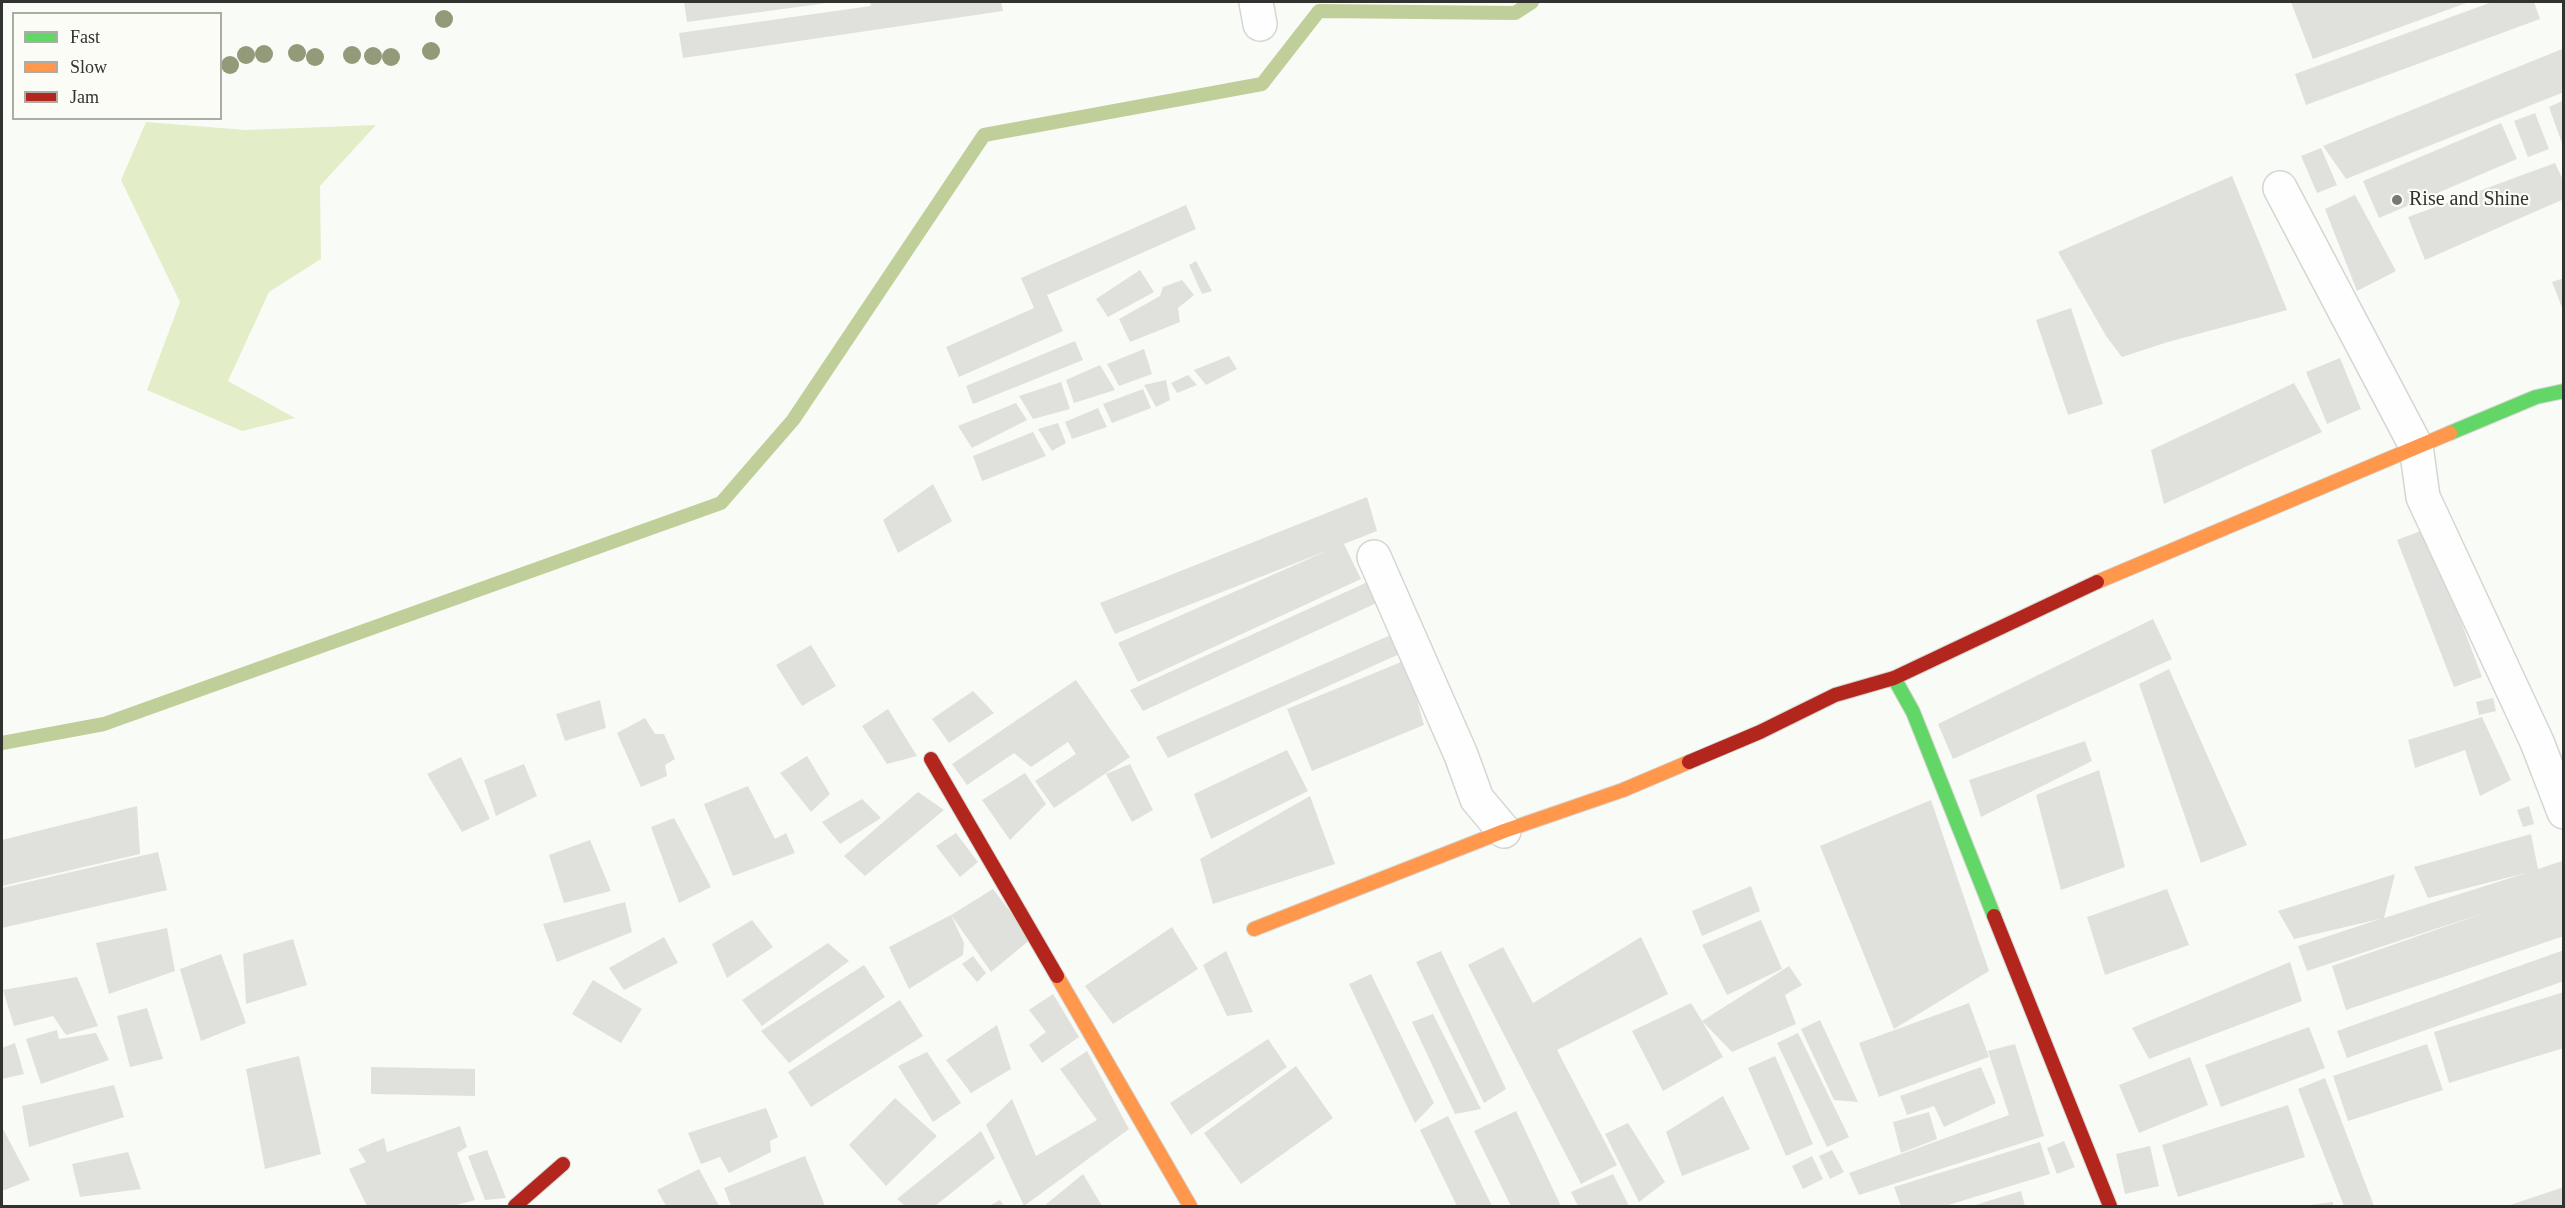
<!DOCTYPE html>
<style>
body{margin:0}
#map{position:relative;width:2565px;height:1208px;overflow:hidden;background:#f9fbf6;font-family:Georgia,serif}
canvas{display:block}
.frame{position:absolute;inset:0;border:3px solid #323330;pointer-events:none}
.legend{position:absolute;left:12px;top:12px;width:210px;height:108px;box-sizing:border-box;background:#fafcf5;border:2px solid #aaaca6;margin:0;padding:8px 10px;list-style:none;font-size:18px;color:#323330}
.legend li{display:flex;align-items:center;gap:12px;height:30px}
.legend b{width:30px;border:2px solid #aaaca6}
</style>
<div id="map">
<canvas width="2565" height="1208"></canvas>
<div class="frame"></div>
<ul class="legend">
<li><b style="height:8px;background:#63d668"></b>Fast</li>
<li><b style="height:8px;background:#ff974d"></b>Slow</li>
<li><b style="height:8px;background:#b3261e"></b>Jam</li>
</ul>
</div>
<script>
const ctx = document.querySelector('canvas').getContext('2d');
ctx.lineJoin = 'round';
function fill(path, color) { ctx.fillStyle = color; ctx.fill(path, 'evenodd'); }
const poly = rows => new Path2D(rows.map(r => 'M' + r).join(''));
function stroke(path, color, width, dash) { ctx.strokeStyle = color; ctx.lineWidth = width; ctx.lineCap = dash ? 'butt' : 'round'; ctx.setLineDash(dash || []); ctx.stroke(path); }
function drawText(font, color, halo, rows, align = 'center') {
  ctx.font = font + ' Georgia,serif'; ctx.lineWidth = 4.5; ctx.setLineDash([]); ctx.textBaseline = 'middle'; ctx.strokeStyle = halo; ctx.fillStyle = color; for (const [text, x, y, turn = 0] of rows) {
    ctx.save(); ctx.translate(x, y); ctx.rotate((+turn || 0) * Math.PI / 180); ctx.textAlign = isNaN(turn) ? turn : align; if (halo) ctx.strokeText(text, 0, 0); ctx.fillText(text, 0, 0); ctx.restore();
  }
}
fill(poly([
 [146,122,246,130,376,125,320,186,321,259,269,292,228,381,295,418,242,431,147,390,180,302,121,180]
]), '#e3eec9');
stroke(poly([
 [2,743,104,724,721,503,793,420,984,135,1262,84,1319,11,1515,13,1532,2]
]), '#c0cf9a', 14);
fill(poly([
 [684,2,827,2,827,3,687,22],
 [870,2,1001,2,1003,11,683,58,679,33,871,6],
 [2291,2,2469,2,2313,59],
 [2492,2,2534,2,2540,19,2306,105,2295,74],
 [2562,49,2564,52,2564,92,2346,179,2323,146],
 [2564,100,2564,146,2563,146,2549,107],
 [2535,113,2549,149,2528,157,2514,121],
 [2501,123,2517,159,2379,218,2363,181],
 [2321,148,2337,185,2317,193,2301,156],
 [2555,163,2564,182,2564,199,2425,260,2408,217],
 [2232,176,2287,310,2168,342,2122,357,2106,336,2058,252],
 [2355,195,2396,271,2357,291,2325,209],
 [1186,205,1196,229,1047,295,1063,331,959,377,946,347,1034,308,1021,278],
 [1196,261,1212,291,1202,294,1189,265],
 [1140,270,1154,292,1108,317,1096,299],
 [2564,278,2564,310,2563,310,2552,282],
 [1182,280,1194,295,1178,308,1180,322,1130,342,1119,319,1160,296,1163,287],
 [2071,308,2103,404,2068,415,2036,320],
 [1075,341,1083,360,973,404,966,386],
 [1144,349,1152,374,1119,386,1107,364],
 [1229,356,1237,369,1206,385,1194,370],
 [2340,358,2361,409,2327,424,2306,372],
 [1100,365,1115,390,1074,403,1066,380],
 [1188,375,1197,385,1177,393,1171,383],
 [1166,380,1170,400,1156,407,1144,385],
 [1061,382,1070,409,1033,419,1019,396],
 [2294,383,2322,432,2164,504,2151,450],
 [1143,389,1151,408,1112,423,1103,404],
 [1016,403,1027,420,972,448,958,426],
 [1098,408,1107,427,1072,439,1065,422],
 [1058,423,1066,443,1052,451,1038,429],
 [1033,432,1046,456,982,481,973,456],
 [933,484,952,521,898,553,883,520],
 [1367,497,1377,531,1344,544,1361,579,1138,682,1118,643,1329,550,1115,634,1100,603],
 [2426,529,2482,677,2454,687,2397,540],
 [1372,580,1383,600,1143,711,1130,690],
 [2153,619,2172,659,1953,759,1938,724],
 [1393,634,1404,652,1168,758,1156,737],
 [811,645,836,686,802,706,776,665],
 [1406,660,1424,725,1312,771,1287,709],
 [2169,669,2247,845,2201,863,2139,684],
 [1076,680,1130,757,1054,808,1035,781,1076,754,1068,742,1031,767,1014,753,967,785,952,764],
 [973,691,994,713,949,743,932,719],
 [2493,698,2496,711,2479,715,2476,702],
 [600,700,606,728,565,741,556,714],
 [888,709,917,756,887,764,862,726],
 [2482,717,2511,780,2480,796,2465,750,2415,768,2408,740],
 [645,718,655,734,664,734,675,759,665,765,667,776,641,787,617,733],
 [2085,741,2092,761,1981,817,1969,780],
 [1287,750,1308,791,1211,839,1194,794],
 [807,756,830,794,811,812,780,773],
 [461,757,490,819,462,832,427,774],
 [524,764,537,796,496,816,484,780],
 [1130,764,1153,810,1132,822,1106,774],
 [2099,770,2125,867,2061,890,2036,795],
 [1025,773,1046,804,1010,840,982,800],
 [748,786,775,839,786,833,795,853,733,876,704,804],
 [918,792,944,810,865,876,844,856],
 [1310,796,1335,864,1213,904,1200,859],
 [862,799,881,818,840,844,822,822],
 [1931,800,1989,971,1894,1029,1820,846],
 [137,806,140,854,2,886,2,840],
 [2529,806,2534,824,2523,827,2517,810],
 [674,818,711,887,679,903,651,827],
 [956,833,978,862,960,877,936,846],
 [2531,834,2538,869,2562,861,2564,936,2346,1010,2332,966,2487,912,2307,971,2298,946,2380,919,2294,939,2278,911,2395,874,2384,918,2526,873,2428,898,2414,867],
 [590,840,611,891,564,903,549,855],
 [158,852,167,890,2,928,2,888],
 [1751,886,1760,911,1702,936,1692,911],
 [993,889,1031,939,991,972,951,915,964,943,963,955,909,989,889,947,951,915],
 [2167,889,2189,945,2105,975,2087,917],
 [625,902,632,932,557,962,543,924],
 [752,920,773,947,727,978,712,944],
 [1761,920,1782,969,1727,995,1702,945],
 [1172,927,1198,969,1113,1024,1085,986],
 [167,928,175,971,109,994,96,943],
 [664,937,678,963,624,990,609,968],
 [1641,937,1668,994,1557,1050,1617,1165,1581,1184,1468,965,1503,947,1533,1003],
 [293,939,307,985,246,1004,243,954],
 [828,943,849,961,762,1026,742,1000],
 [2564,950,2564,981,2347,1058,2337,1031],
 [1226,951,1253,1012,1227,1016,1203,965],
 [1441,951,1506,1089,1484,1103,1416,962],
 [221,954,246,1023,201,1041,180,969],
 [973,956,986,973,977,982,962,964],
 [2290,962,2302,1001,2149,1059,2132,1028],
 [864,965,885,997,789,1063,761,1031],
 [1789,966,1802,985,1785,995,1796,1024,1732,1052,1702,1021,1723,1057,1663,1091,1632,1031,1691,1003,1702,1021],
 [1371,974,1434,1103,1415,1123,1349,984],
 [77,977,98,1026,66,1035,53,1016,14,1026,3,990],
 [593,980,642,1009,621,1043,572,1014],
 [2564,992,2564,1048,2449,1083,2434,1032],
 [1053,994,1079,1037,1042,1063,1029,1045,1046,1032,1029,1010],
 [900,1000,923,1036,811,1107,788,1072],
 [1969,1003,1989,1057,1879,1097,1859,1043],
 [147,1008,163,1059,130,1067,117,1016],
 [1433,1014,1481,1109,1455,1114,1412,1022],
 [1820,1020,1858,1102,1834,1100,1801,1029],
 [997,1025,1011,1069,971,1093,946,1060],
 [2309,1027,2325,1068,2221,1107,2205,1065],
 [57,1030,59,1039,96,1033,109,1060,41,1084,26,1039],
 [1798,1033,1849,1137,1827,1147,1777,1043],
 [1268,1039,1287,1067,1191,1135,1170,1103],
 [15,1043,24,1074,2,1079,2,1048],
 [2015,1044,2044,1136,1859,1195,1849,1173,2009,1115,1988,1051],
 [2427,1044,2443,1090,2348,1121,2333,1076],
 [1087,1051,1129,1129,1024,1206,986,1125,1012,1099,1036,1156,1097,1120,1060,1069],
 [927,1052,961,1103,933,1122,898,1066],
 [299,1056,321,1154,265,1169,246,1069],
 [1775,1056,1813,1144,1786,1156,1748,1068],
 [2190,1057,2208,1105,2139,1133,2119,1085],
 [1296,1066,1333,1118,1241,1184,1204,1133],
 [371,1067,475,1069,475,1096,371,1094],
 [1981,1067,1996,1103,1944,1127,1934,1106,1907,1115,1900,1096],
 [2325,1078,2374,1206,2344,1206,2298,1089],
 [114,1085,124,1117,29,1147,22,1106],
 [1723,1096,1750,1149,1682,1176,1666,1132],
 [895,1098,937,1136,886,1186,849,1145],
 [2288,1105,2305,1157,2178,1197,2162,1145],
 [766,1108,778,1137,770,1141,771,1152,729,1173,720,1157,701,1164,688,1133],
 [1516,1111,1561,1206,1511,1206,1474,1131],
 [1929,1112,1937,1139,1901,1153,1893,1122],
 [1448,1116,1492,1206,1457,1206,1420,1130],
 [1628,1123,1665,1182,1639,1202,1605,1134],
 [460,1126,467,1147,457,1153,475,1200,453,1206,367,1206,349,1169,366,1162,358,1149,384,1138,387,1152],
 [2,1127,30,1180,2,1191],
 [981,1131,995,1158,935,1206,905,1206,897,1199],
 [2064,1141,2075,1167,2057,1174,2047,1148],
 [2040,1142,2050,1174,1945,1206,1901,1206,1894,1187],
 [2150,1146,2159,1186,2125,1194,2116,1154],
 [487,1150,506,1198,485,1200,468,1156],
 [1832,1150,1844,1172,1830,1179,1819,1156],
 [128,1152,141,1189,80,1197,72,1164],
 [805,1156,825,1206,731,1206,724,1188],
 [1812,1156,1823,1179,1803,1189,1792,1166],
 [699,1169,719,1206,666,1206,657,1190],
 [1083,1174,1102,1206,1044,1206],
 [1613,1174,1629,1206,1578,1206,1571,1192],
 [2564,1187,2564,1206,2507,1206],
 [2021,1191,2025,1206,1972,1206],
 [1000,1200,1004,1206,989,1206],
 [2333,1202,2333,1206,2310,1206,2310,1205]
]), '#e0e1dd');
const street = poly([
 [1256,2,1260,24],
 [2280,188,2416,446,2423,497,2537,742,2564,812],
 [1374,557,1461,755,1477,799,1504,831]
]);
const fast = poly([
 [2450,433,2536,397,2564,391],
 [1894,678,1913,712,1994,916]
]);
const slow = poly([
 [2097,582,2450,433],
 [1254,929,1504,831,1623,790,1689,762],
 [1057,976,1190,1206]
]);
const jam = poly([
 [931,759,1057,976],
 [1689,762,1760,732,1835,695,1894,678,2097,582],
 [1994,916,2110,1206],
 [515,1206,563,1164]
]);
stroke(street, '#d5d6d2', 36);
stroke(fast, '#d5d6d2', 16);
stroke(slow, '#d5d6d2', 16);
stroke(jam, '#d5d6d2', 16);
stroke(street, '#fefefe', 33);
stroke(fast, '#63d668', 14);
stroke(slow, '#ff974d', 14);
stroke(jam, '#b3261e', 14);
ctx.fillStyle = '#929a7a';
for (const [x, y] of [
 [444,19],
 [431,51],
 [297,53],
 [264,54],
 [246,55],
 [352,55],
 [373,56],
 [315,57],
 [391,57],
 [230,65]
]) { ctx.beginPath(); ctx.arc(x, y, 9, 0, 2 * Math.PI); ctx.fill(); }
for (const [x, y, r, color] of [
 [2397,200,6,"#787975"]
]) { const dot = new Path2D(); dot.arc(x, y, r, 0, 2 * Math.PI); ctx.fillStyle = color; ctx.fill(dot); stroke(dot, '#fafcf5', 2); }
drawText('20px', '#323330', '#fafcf5', [
 ["Rise and Shine",2409,200]
], 'left');
</script>
